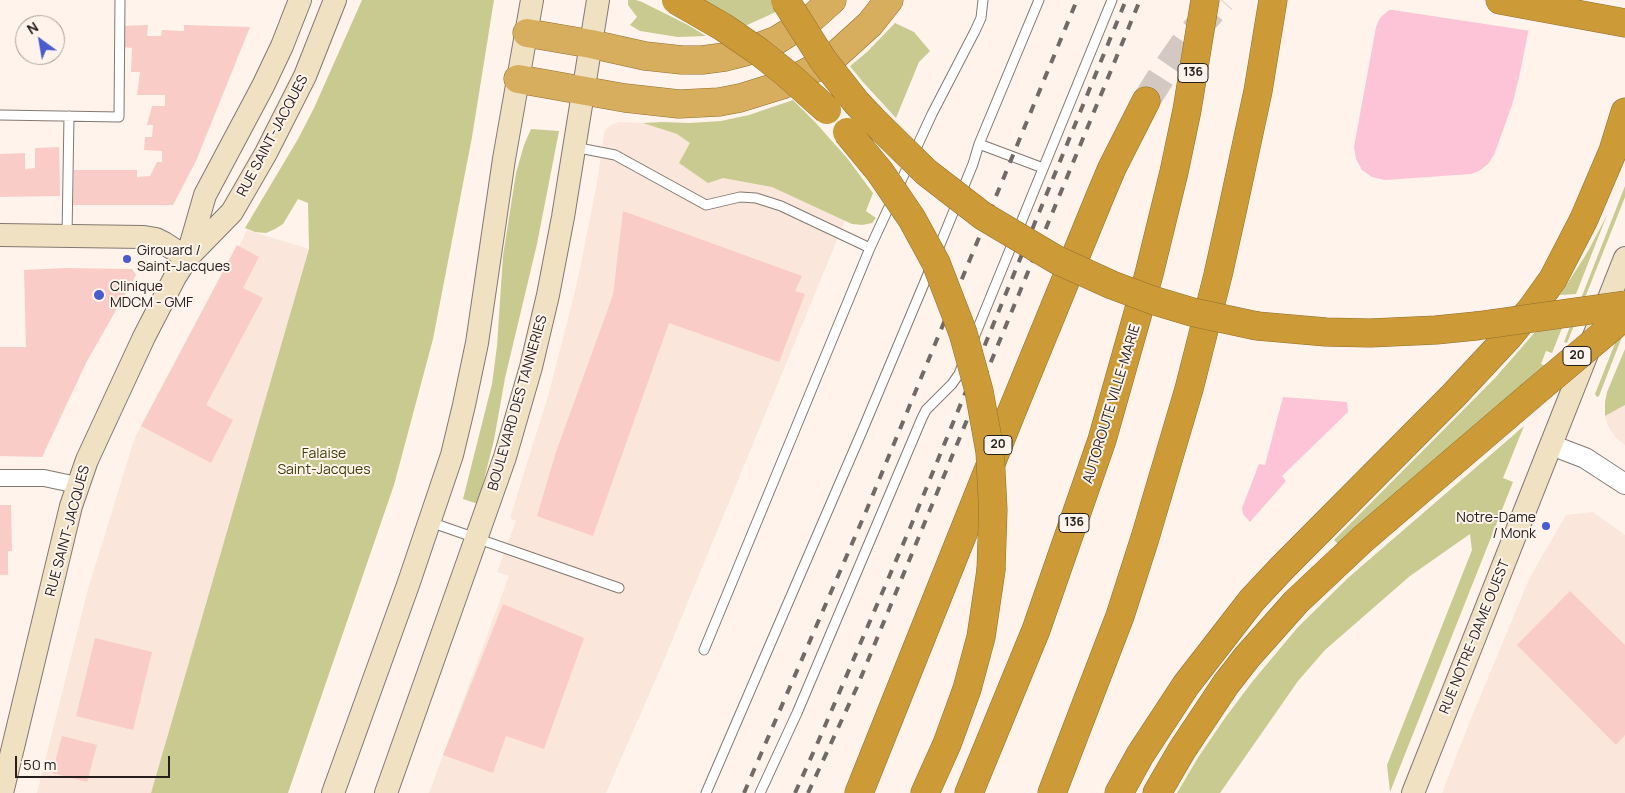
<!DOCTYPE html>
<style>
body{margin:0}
#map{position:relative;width:1625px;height:793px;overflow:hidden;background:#fff3eb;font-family:Manrope,sans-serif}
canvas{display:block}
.north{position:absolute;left:15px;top:15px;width:50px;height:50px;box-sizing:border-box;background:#fff3eb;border:1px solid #a89f99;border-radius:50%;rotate:328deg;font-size:14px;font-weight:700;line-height:20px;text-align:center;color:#25201e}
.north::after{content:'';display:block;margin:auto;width:18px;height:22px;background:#485bcf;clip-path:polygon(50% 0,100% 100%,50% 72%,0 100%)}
.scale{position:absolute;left:15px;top:756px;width:155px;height:22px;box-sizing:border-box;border:2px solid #25201e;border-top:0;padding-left:6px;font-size:15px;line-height:18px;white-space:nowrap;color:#25201e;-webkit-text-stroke:4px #fff3eb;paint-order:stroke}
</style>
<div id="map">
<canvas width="1625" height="793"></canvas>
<div class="north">N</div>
<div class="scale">50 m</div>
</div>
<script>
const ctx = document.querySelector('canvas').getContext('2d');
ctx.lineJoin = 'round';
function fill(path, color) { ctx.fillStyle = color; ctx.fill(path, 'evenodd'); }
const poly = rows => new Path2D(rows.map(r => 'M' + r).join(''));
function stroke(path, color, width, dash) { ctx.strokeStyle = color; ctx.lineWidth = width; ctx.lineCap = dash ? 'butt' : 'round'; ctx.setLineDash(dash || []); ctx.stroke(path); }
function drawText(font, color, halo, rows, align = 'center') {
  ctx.font = font + ' Manrope,sans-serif'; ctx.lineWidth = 4; ctx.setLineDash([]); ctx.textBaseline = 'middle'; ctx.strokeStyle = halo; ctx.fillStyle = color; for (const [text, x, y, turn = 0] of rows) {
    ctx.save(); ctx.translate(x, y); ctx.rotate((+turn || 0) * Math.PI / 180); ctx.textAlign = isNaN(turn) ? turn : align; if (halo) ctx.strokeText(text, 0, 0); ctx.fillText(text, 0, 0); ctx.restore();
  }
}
fill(poly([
 [619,122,643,123,677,134,849,211,661,667,606,793,429,793,509,576,497,572,516,521,510,518,549,393,577,283,597,183,604,133,607,128,611,125],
 [247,230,309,249,151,793,37,793,88,589,135,437,225,275],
 [1625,405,1625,445,1616,438,1609,428,1605,416],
 [1593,512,1625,535,1625,793,1442,793,1468,726,1530,577,1566,515]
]), '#fae6da');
fill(poly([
 [362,0,494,0,472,137,433,339,394,485,288,793,151,793,309,249,308,203,298,199,283,224,275,229,266,233,255,232,245,228,298,139,314,108],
 [628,0,636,0,642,2,688,25,706,36,678,37,640,31,630,25,637,17,628,5],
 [702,0,771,0,778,11,745,26],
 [895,23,914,32,930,51,919,62,896,118,862,81,850,66,867,52],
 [793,100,815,122,847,158,873,193,866,211,876,218,872,223,862,225,852,224,772,187,723,178,708,183,679,163,690,143,677,134,643,123,662,122,690,123,721,121,749,115],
 [531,129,559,131,537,244,505,378,494,440,478,504,463,499,492,384,497,346,503,256,516,173,524,145],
 [1625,186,1625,197,1567,343,1564,342],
 [1607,215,1576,294,1560,295,1587,253],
 [1625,318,1625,329,1599,396,1597,397,1595,394],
 [1562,328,1552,353,1546,351,1541,364,1548,367,1340,546,1334,540,1495,378,1536,331],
 [1625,349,1625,405,1605,416,1605,402,1607,392],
 [1524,426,1503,478,1513,482,1390,792,1387,765,1472,550,1470,534,1410,576,1325,650,1298,681,1220,793,1177,793,1199,756,1225,718,1252,682,1298,627,1349,577]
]), '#c8ca90');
fill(poly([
 [1409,0,1531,18,1520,73,1512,105,1494,155,1488,164,1479,171,1471,174,1385,180,1372,177,1362,170,1356,159,1354,147,1376,27,1380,18,1388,11],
 [1283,397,1347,402,1348,412,1282,476,1286,481,1250,522,1243,514,1242,508,1259,464,1265,465]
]), '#fdc3d7');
fill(poly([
 [1403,0,1533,0,1533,18,1531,31,1386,9]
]), '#fff3eb');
fill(poly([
 [148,25,147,36,161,36,162,30,184,31,184,25,250,27,196,161,173,205,73,205,74,170,137,170,137,177,150,176,157,162,162,162,162,151,144,150,145,137,152,137,153,125,147,125,152,106,165,106,165,95,137,95,140,72,131,72,132,48,123,47,122,26],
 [59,147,60,196,0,197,0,154,25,153,25,169,35,168,35,148],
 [623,211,802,276,795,291,805,294,779,362,669,323,593,536,537,516,556,452,613,295],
 [237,245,259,257,243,288,263,298,206,405,233,420,211,463,141,426],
 [66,268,132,269,136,275,86,363,42,457,0,456,0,347,26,347,24,270],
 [0,505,11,505,12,551,8,551,8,575,0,575],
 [1570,591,1625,645,1625,735,1616,745,1517,645],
 [503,604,584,638,544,749,506,736,493,773,443,755],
 [95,638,152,652,133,730,76,716],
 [62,736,97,745,87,782,52,773]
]), '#faccc8');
stroke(poly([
 [1146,101,1161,77,1188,38,1222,0]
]), '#d3c9c2', 28, [28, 14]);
const service = poly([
 [0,115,119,117,120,0],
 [979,144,1043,168],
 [574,147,615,155,706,205,740,197,756,198,781,206,870,248,704,650],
 [67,236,69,116],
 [870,248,932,114,975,31,981,18,983,0],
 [937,252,973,164,979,144,1039,0],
 [973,340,1112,0],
 [430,522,619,588],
 [706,793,863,429,931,267],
 [760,793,797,713,922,418,926,410,952,384,959,374,964,361]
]);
const minor = poly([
 [0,478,44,478,77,485]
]);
const tertiary = poly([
 [1551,445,1585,458,1625,484]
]);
const secondary = poly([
 [0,235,144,237,156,239,164,243,187,258],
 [188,254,205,195,263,86,282,46,300,0],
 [2,793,71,506,87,460,144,337,175,277,187,258,232,212,266,153,305,76,335,0],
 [333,793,408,585,452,455,464,405,477,343,504,159,532,0],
 [386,793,505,457,531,367,548,295,563,217,598,0],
 [1413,793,1625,258]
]);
const trunk = poly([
 [527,33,591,44,645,56,682,60,702,60,725,57,745,52,777,40,812,18,832,0],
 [518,79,625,98,679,104,719,102,740,98,782,85,819,66,837,54,870,24,889,0]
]);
const motorway = poly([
 [1500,0,1625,23],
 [1257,326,1326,332,1370,333,1436,330,1476,326],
 [859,793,1012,411,1101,194,1112,168,1146,101],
 [925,793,947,744,967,689,981,637,991,570],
 [969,793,1036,630,1102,440,1149,274,1174,172,1187,110,1205,0],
 [1052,793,1120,616,1145,538,1189,389,1218,275,1232,212,1258,91,1273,0],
 [1119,793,1140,755,1186,685,1252,600,1283,567,1454,395,1509,336,1533,307,1553,279,1584,219,1613,151,1625,112],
 [1157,793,1182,750,1226,684,1247,657,1296,602,1363,539,1529,397]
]);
stroke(service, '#837871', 11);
stroke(minor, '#837871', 18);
stroke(tertiary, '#837871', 22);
stroke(secondary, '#837871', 24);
stroke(trunk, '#926f2e', 29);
stroke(motorway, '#926f2e', 29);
stroke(service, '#fff', 9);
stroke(minor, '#fff', 16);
stroke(tertiary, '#fff', 20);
stroke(secondary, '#f0e1c3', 22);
stroke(trunk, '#d6ae5e', 28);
stroke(motorway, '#cc9a36', 28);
stroke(poly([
 [744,793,867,509,1077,0],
 [795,793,818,742,910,528,1126,0],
 [808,793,857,687,1140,0]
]), '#726a66', 4, [9, 9]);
const motorwayBridge = poly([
 [676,0,723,27,758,51,787,74,827,110],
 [785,0,823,60,856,102,872,119,926,172,983,216,1057,260,1112,285,1152,300,1192,312,1257,326],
 [847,132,880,172,912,219,936,263,963,333,979,391,990,452,993,510,991,570],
 [1476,326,1625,305],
 [1529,397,1625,316]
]);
stroke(motorwayBridge, '#926f2e', 29, []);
stroke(motorwayBridge, '#cc9a36', 28);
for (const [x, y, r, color] of [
 [127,259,5,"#485bcf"],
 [99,295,6,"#485bcf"],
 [1546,526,5,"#485bcf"]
]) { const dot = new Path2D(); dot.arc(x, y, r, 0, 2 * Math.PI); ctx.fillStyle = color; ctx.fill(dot); stroke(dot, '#fff3eb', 2); }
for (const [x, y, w] of [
 [1193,73,30],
 [1577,356,28],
 [998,445,28],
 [1074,523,30]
]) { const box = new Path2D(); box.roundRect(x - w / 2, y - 9.5, w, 19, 4); ctx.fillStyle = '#fff3eb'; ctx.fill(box); stroke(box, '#25201e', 1); }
drawText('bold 12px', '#25201e', null, [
 ["136",1193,73],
 ["20",1577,356],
 ["20",998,445],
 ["136",1074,523]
]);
drawText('14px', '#25201e', '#fff3eb', [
 ["RUE SAINT-JACQUES",273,136,-62],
 ["BOULEVARD DES TANNERIES",518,403,-74],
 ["AUTOROUTE VILLE-MARIE",1112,404,-73],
 ["RUE SAINT-JACQUES",68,531,-75],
 ["RUE NOTRE-DAME OUEST",1475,637,-68]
]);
drawText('14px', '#25201e', '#fff3eb', [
 ["Girouard /",137,251],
 ["Saint-Jacques",137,267],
 ["Clinique",110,287],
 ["MDCM - GMF",110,303],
 ["Notre-Dame",1536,518,"right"],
 ["/ Monk",1536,534,"right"]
], 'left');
drawText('14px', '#3c3c07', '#fff3eb', [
 ["Falaise",324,454],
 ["Saint-Jacques",324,470]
]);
</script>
